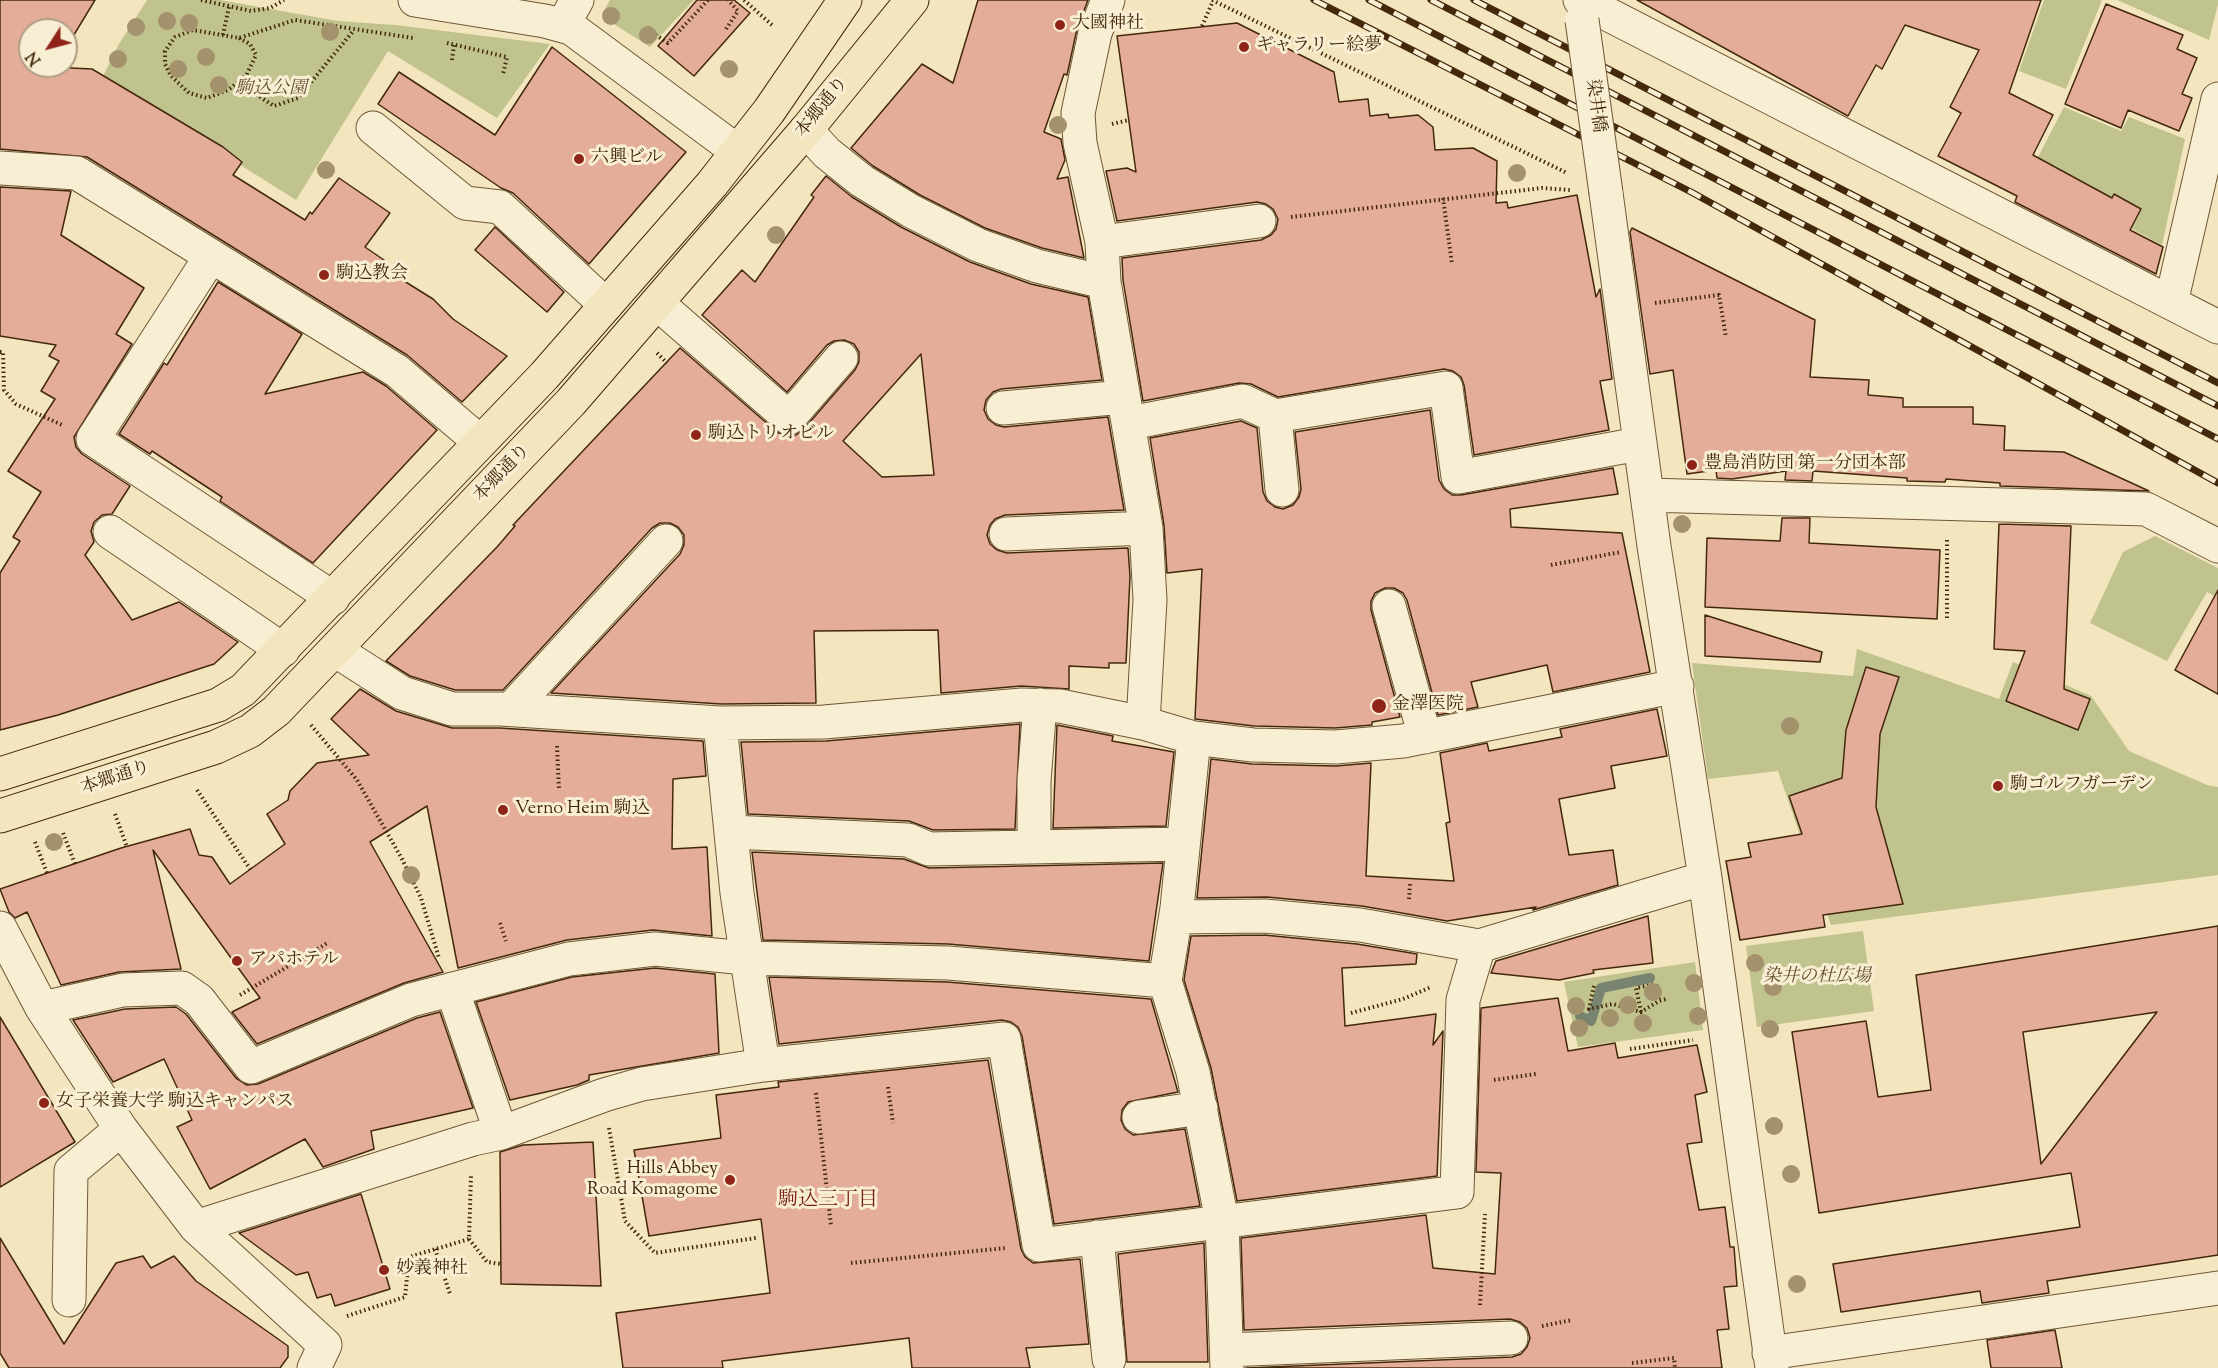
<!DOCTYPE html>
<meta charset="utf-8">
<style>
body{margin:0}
#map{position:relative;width:2218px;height:1368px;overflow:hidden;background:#f3e5bd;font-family:"Sorts Mill Goudy",serif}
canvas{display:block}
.north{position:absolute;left:18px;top:18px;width:60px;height:60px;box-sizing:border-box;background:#f7eed4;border:2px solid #af9f84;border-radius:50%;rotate:234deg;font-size:16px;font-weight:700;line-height:24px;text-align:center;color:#44280c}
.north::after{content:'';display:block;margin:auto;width:21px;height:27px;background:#8f2418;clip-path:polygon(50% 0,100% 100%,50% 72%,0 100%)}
</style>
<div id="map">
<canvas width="2218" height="1368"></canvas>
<div class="north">N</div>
</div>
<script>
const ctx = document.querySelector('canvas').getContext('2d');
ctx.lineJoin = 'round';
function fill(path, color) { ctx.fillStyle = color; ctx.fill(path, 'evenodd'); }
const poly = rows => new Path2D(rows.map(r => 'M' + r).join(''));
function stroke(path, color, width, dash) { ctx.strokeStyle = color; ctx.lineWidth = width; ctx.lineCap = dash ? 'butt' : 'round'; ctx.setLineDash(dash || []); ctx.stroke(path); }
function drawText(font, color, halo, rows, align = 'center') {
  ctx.font = font + ' "Sorts Mill Goudy","Noto Serif JP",serif'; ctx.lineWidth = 6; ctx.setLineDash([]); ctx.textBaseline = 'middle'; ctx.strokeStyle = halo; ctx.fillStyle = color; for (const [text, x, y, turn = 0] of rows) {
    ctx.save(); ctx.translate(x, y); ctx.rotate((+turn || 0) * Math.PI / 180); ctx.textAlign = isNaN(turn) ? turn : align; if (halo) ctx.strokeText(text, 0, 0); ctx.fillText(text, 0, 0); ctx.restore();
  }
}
fill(poly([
 [147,0,220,0,338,21,395,25,550,44,497,118,388,51,296,200,102,78,119,44],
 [610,0,694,0,650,47,609,21,603,12],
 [2044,0,2102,0,2066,89,2019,71],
 [2117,0,2218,0,2218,4,2209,40],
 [2064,107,2121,131,2129,117,2185,139,2162,245,2082,202,2090,185,2038,157],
 [2155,536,2218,568,2218,598,2207,592,2167,661,2090,623,2123,552],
 [1857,649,1999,699,2013,662,2091,696,2129,751,2207,785,2218,787,2218,875,1831,925,1778,771,1708,779,1692,663,1853,676],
 [1863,931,1874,1011,1757,1027,1746,946],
 [1695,962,1703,1030,1578,1047,1564,982]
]), '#c0c38d');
stroke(poly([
 [1580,1016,1591,1021,1601,988,1650,978]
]), '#788370', 10);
const building = poly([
 [0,0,95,0,66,48,66,30,30,30,30,66,92,69,223,147,242,162,233,175,305,220,310,212,312,214,339,178,390,213,365,247,384,260,380,266,433,299,453,319,507,356,462,402,407,355,87,157,0,149,0,0],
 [697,0,734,0,750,13,694,76,658,46,697,0],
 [978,0,1088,0,1077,29,1067,75,1064,74,1044,132,1061,139,1065,160,1057,179,1068,177,1084,258,1042,248,985,228,920,195,873,166,851,148,922,64,953,83,978,0],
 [1637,0,2041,0,2009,93,2053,115,2033,155,2112,198,2114,194,2141,209,2130,230,2163,247,2156,274,2015,202,2017,196,1938,156,1961,113,1950,107,1979,50,1905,25,1882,69,1876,65,1848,116,1637,0],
 [2106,4,2183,35,2177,49,2197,58,2182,94,2192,98,2179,131,2128,110,2121,128,2065,104,2106,4],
 [1237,23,1334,72,1339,102,1368,99,1370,116,1388,114,1389,118,1418,115,1433,127,1435,150,1473,148,1497,161,1496,203,1507,202,1508,208,1577,195,1596,297,1600,289,1612,379,1600,381,1609,430,1474,455,1464,385,1461,377,1453,371,1444,369,1278,397,1251,384,1239,383,1143,401,1123,280,1122,258,1261,240,1271,235,1276,229,1278,219,1273,209,1266,204,1257,202,1117,221,1106,171,1127,168,1136,172,1117,36,1237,23],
 [552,47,686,152,589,264,513,193,501,188,378,104,399,72,495,135,552,47],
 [826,176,852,197,901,227,970,262,1031,284,1088,297,1102,380,1001,389,993,392,986,400,984,410,988,419,996,425,1004,427,1108,417,1124,510,1005,515,995,519,990,525,987,535,990,544,997,550,1007,553,1128,548,1130,576,1126,663,1109,663,1109,668,1069,666,1069,689,1021,686,941,693,938,630,814,631,816,703,721,704,551,693,680,554,684,545,684,535,678,527,670,523,660,523,652,528,503,690,455,690,410,676,386,661,497,547,515,526,513,525,680,348,777,432,786,436,796,435,803,430,855,370,859,362,859,352,854,344,844,340,834,341,827,345,787,392,702,315,742,270,755,282,814,197,811,195,826,176],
 [921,354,934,475,882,477,843,441,921,354],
 [0,187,71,191,61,235,144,288,116,334,132,344,74,437,76,447,82,454,130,486,112,514,102,515,94,522,91,531,94,542,85,555,132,620,179,602,238,642,214,664,58,715,0,730,0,573,20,541,13,537,41,492,8,471,55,399,41,391,59,361,49,356,56,345,0,336,0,187],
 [495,227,564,292,547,312,475,250,495,227],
 [1632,228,1815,320,1810,377,1869,380,1868,395,1903,398,1903,407,1973,407,1973,424,2005,426,2004,450,2064,452,2149,491,2000,486,2000,483,1946,479,1945,482,1907,481,1907,478,1813,471,1812,481,1785,480,1786,471,1732,479,1717,478,1716,470,1687,474,1673,370,1650,374,1630,232,1632,228],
 [218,282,302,334,265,394,363,372,386,386,437,430,313,563,220,501,222,497,152,451,150,454,119,434,164,363,167,365,218,282],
 [1430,410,1439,480,1444,489,1452,495,1461,495,1613,468,1618,494,1510,509,1511,527,1622,533,1650,672,1553,692,1547,665,1471,682,1478,707,1438,715,1407,600,1403,593,1394,588,1385,588,1375,593,1371,601,1371,610,1400,717,1372,722,1372,725,1335,728,1254,726,1195,719,1202,569,1167,573,1164,525,1150,438,1241,421,1257,428,1263,492,1267,501,1275,507,1283,509,1293,505,1299,497,1301,489,1295,432,1430,410],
 [1782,518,1810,518,1809,543,1940,550,1937,619,1705,607,1707,538,1780,541,1782,518],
 [1999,524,2071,526,2064,689,2090,699,2078,730,2006,701,2025,651,1994,649,1999,524],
 [2218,590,2218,694,2175,670,2218,590],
 [1705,615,1822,652,1820,662,1705,656,1705,615],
 [1866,667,1899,677,1880,734,1876,807,1903,904,1823,915,1825,927,1740,940,1726,861,1751,857,1748,843,1802,834,1789,796,1842,778,1846,730,1866,667],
 [360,689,396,711,452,728,500,728,703,741,706,776,673,779,672,849,707,847,712,936,653,930,567,940,458,968,427,806,370,842,443,972,404,983,257,1044,232,1012,260,998,153,850,181,969,119,972,61,985,27,912,15,918,9,912,0,889,121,848,190,829,199,855,212,857,230,884,285,844,267,814,288,800,290,791,317,763,369,755,331,719,360,689],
 [1657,709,1667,756,1611,766,1615,788,1559,799,1569,855,1613,850,1618,885,1533,910,1536,907,1447,921,1362,906,1267,897,1197,898,1211,759,1252,764,1336,766,1371,763,1366,876,1454,881,1446,823,1450,822,1440,753,1487,743,1489,751,1562,737,1560,729,1657,709],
 [1020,724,1015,829,933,830,909,821,748,814,741,742,826,741,1020,724],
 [1057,725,1113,736,1112,741,1174,752,1166,826,1053,828,1057,725],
 [752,852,904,859,929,868,1163,863,1149,961,948,944,763,940,752,852],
 [1648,916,1653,963,1593,970,1594,973,1559,980,1491,973,1496,961,1648,916],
 [2218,926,2218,1255,2047,1281,2049,1293,1982,1303,1980,1291,1841,1312,1833,1264,2080,1227,2071,1173,1819,1213,1792,1032,1866,1021,1878,1097,1931,1090,1916,975,2218,926],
 [2157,1012,2041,1164,2023,1032,2157,1012],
 [1264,935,1357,944,1417,954,1416,964,1342,968,1345,1026,1436,1014,1433,1045,1443,1031,1437,1176,1237,1201,1211,1068,1184,980,1191,936,1264,935],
 [655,968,715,974,719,1053,589,1075,589,1080,577,1085,510,1100,476,1002,572,977,655,968],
 [769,977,947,982,1151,999,1178,1092,1128,1102,1122,1110,1121,1120,1125,1129,1133,1135,1185,1129,1200,1206,1054,1224,1022,1036,1018,1027,1011,1022,1002,1020,779,1044,769,977],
 [1558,998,1568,1051,1615,1043,1618,1058,1697,1045,1707,1092,1695,1095,1702,1142,1687,1144,1699,1210,1725,1207,1730,1247,1734,1247,1737,1286,1724,1287,1729,1329,1717,1330,1722,1368,1246,1368,1512,1357,1521,1354,1527,1347,1530,1338,1527,1328,1520,1322,1510,1319,1244,1330,1241,1238,1426,1215,1433,1268,1495,1274,1501,1173,1476,1172,1481,1008,1558,998],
 [176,1007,186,1014,236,1078,247,1085,258,1084,417,1018,440,1012,473,1108,371,1131,374,1149,323,1167,305,1139,210,1189,177,1127,192,1120,164,1059,113,1082,73,1020,125,1009,176,1007],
 [0,1017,75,1142,0,1187,0,1017],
 [988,1060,1021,1249,1025,1257,1033,1263,1080,1259,1089,1344,1026,1348,1030,1368,912,1368,909,1338,722,1361,723,1368,623,1368,616,1313,770,1293,761,1219,649,1236,634,1150,721,1138,716,1095,779,1087,778,1082,988,1060],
 [593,1142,601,1286,501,1284,500,1152,523,1145,593,1142],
 [361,1194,390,1289,335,1306,331,1294,317,1298,308,1272,296,1275,239,1233,361,1194],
 [0,1238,64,1344,116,1263,143,1256,151,1268,174,1256,196,1281,288,1346,288,1357,280,1368,9,1368,0,1353,0,1238],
 [1204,1243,1208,1362,1127,1362,1118,1254,1204,1243],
 [2055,1330,2062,1368,1991,1368,1987,1340,2055,1330]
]);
fill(building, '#e4ad99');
stroke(building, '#44280c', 1.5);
const minor = poly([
 [415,0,545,21,571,28,737,151],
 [1108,0,1095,33,1078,113,1080,143,1102,242,1104,282,1146,528,1150,600,1143,723],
 [1580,0,2218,327],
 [563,25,577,0],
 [373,128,465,203,500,207,606,305],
 [806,130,827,153,862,181,911,211,978,245,1037,266,1104,282],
 [0,168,77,173,397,371,480,442],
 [1606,193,1654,546,1705,878,1772,1368],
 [1102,242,1259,221],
 [211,256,93,439,333,598],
 [657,303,789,418,841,358],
 [2171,303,2218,99],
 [1003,408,1123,397],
 [1275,416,1282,490],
 [1130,423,1243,401,1275,416,1446,388,1458,477,1639,444],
 [1647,495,2146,509,2218,546],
 [110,532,283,650],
 [1006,534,1146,528],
 [1389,606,1425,737],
 [335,650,402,693,452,709,501,709,720,723,824,722,1022,705,1060,706,1143,723,1194,738,1253,745,1336,747,1403,741,1677,686],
 [511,709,666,541],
 [1194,738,1177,908,1165,981,1193,1072,1222,1221,1227,1368],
 [731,832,908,840,929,849,1183,844],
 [1034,833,1034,781,1040,705],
 [1176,917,1265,916,1360,925,1479,946],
 [0,928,42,1008,121,1129,196,1227,325,1345,314,1368],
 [452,989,501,1133],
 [42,1008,123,990,182,988,199,1000,251,1067,411,1000,569,959,655,949,745,958,948,963,1165,981],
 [763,1065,1004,1039,1039,1245,1457,1192,1463,1000,1479,946,1705,878],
 [1139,1117,1201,1108],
 [196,1227,473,1139,501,1133,604,1095,642,1084,763,1065,737,893,720,723],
 [1097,1237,1109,1359],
 [69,1300,71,1171,121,1129],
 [1227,1350,1511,1338],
 [1769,1353,2218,1288]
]);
const major = poly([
 [0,774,218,705,243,690,544,376,712,184,769,111,845,0],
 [0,816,216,747,250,731,276,711,571,402,806,130,912,0]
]);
stroke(minor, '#705738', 35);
stroke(major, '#44280c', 35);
stroke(poly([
 [201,0,251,11,270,8,284,0],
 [744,0,772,25],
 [1212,0,1567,173],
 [1202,26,1213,1],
 [726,29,738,11,728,0],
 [648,30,668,43,708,0],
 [223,35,229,7],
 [239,38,250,44,256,55,246,76,228,90,207,98,189,93,171,76,165,64,165,51,175,37,193,30,239,38,295,20,413,38],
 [447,43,507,57,503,74],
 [452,60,454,45],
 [237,82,274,106,298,98,354,30],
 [1112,124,1129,120],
 [1443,198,1452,264],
 [1291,217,1542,188,1570,190],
 [1655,303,1719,295,1726,337],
 [0,352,3,352,4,390,16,404,62,425],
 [657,353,667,363],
 [1551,565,1621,552],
 [1947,618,1947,537],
 [311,725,357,780,402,859,421,898,439,958],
 [557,746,559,790],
 [197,790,250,869],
 [115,814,127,847],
 [63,833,75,864],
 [35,842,47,873],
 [1409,899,1410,884],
 [500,923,506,941],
 [1594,986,1589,1009,1613,1004,1641,1012,1659,1001,1666,999],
 [240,995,329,942],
 [1641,1012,1636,988,1656,984,1659,1001],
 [1351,1013,1403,999,1431,987],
 [1630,1049,1693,1040],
 [1494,1080,1536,1074],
 [888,1087,893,1123],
 [816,1093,831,1226],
 [609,1128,625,1221,655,1253,756,1238],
 [469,1239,487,1262,501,1264],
 [435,1249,450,1294],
 [851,1263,1006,1248],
 [1480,1305,1485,1214],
 [347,1316,405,1297,409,1257,469,1239,471,1175],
 [1542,1326,1572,1320],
 [1632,1363,1674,1358,1675,1368]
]), '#44280c', 4, [1.5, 3]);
stroke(minor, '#f7eed4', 33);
stroke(major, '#f3e5bd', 33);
const rail = poly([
 [1314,0,1693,193,2218,483],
 [1369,0,2218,439],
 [1431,0,2218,406],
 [1474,0,2218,383]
]);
stroke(rail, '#44280c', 7);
stroke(rail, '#f7eed4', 4.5, [14]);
const minorBridge = poly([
 [1582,20,1606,193]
]);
stroke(minorBridge, '#705738', 35, []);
stroke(minorBridge, '#f7eed4', 33);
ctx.fillStyle = '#a4926d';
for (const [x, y] of [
 [611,16],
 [167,21],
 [189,23],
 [136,27],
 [330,32],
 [648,35],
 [206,57],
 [118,59],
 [178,69],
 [729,69],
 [219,85],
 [1058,125],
 [326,170],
 [1517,173],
 [776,235],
 [1682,524],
 [1790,726],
 [54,842],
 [411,875],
 [1755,963],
 [1694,983],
 [1773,987],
 [1653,992],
 [1628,1005],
 [1576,1006],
 [1698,1016],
 [1610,1018],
 [1643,1023],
 [1579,1028],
 [1770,1029],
 [1774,1126],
 [1791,1174],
 [1797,1284]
]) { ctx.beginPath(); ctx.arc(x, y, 9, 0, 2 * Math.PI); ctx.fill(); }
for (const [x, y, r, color] of [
 [1060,25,6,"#8f2418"],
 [1244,47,6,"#8f2418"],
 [579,159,6,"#8f2418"],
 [324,275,6,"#8f2418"],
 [696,435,6,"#8f2418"],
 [1692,465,6,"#8f2418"],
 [1379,706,8,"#8f2418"],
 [1998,786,6,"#8f2418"],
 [503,810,6,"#8f2418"],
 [237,961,6,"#8f2418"],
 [44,1103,6,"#8f2418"],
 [730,1180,6,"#8f2418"],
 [384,1270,6,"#8f2418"]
]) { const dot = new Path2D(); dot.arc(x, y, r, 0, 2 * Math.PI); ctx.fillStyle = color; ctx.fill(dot); stroke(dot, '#f7eed4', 2); }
drawText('18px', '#44280c', '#f7eed4', [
 ["大國神社",1072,25],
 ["ギャラリー絵夢",1256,47],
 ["六興ビル",591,159],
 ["駒込教会",336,275],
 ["駒込トリオビル",708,435],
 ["豊島消防団 第一分団本部",1704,465],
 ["金澤医院",1392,706],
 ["駒ゴルフガーデン",2010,786],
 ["Verno Heim 駒込",515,810],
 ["アパホテル",249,961],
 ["女子栄養大学 駒込キャンパス",56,1103],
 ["Hills Abbey",718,1170,"right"],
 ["Road Komagome",718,1191,"right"],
 ["妙義神社",396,1270]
], 'left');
drawText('italic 18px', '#634f2c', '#f7eed4', [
 ["駒込公園",271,90],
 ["染井の杜広場",1817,978]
]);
drawText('18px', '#44280c', '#f7eed4', [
 ["染井橋",1594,106,82],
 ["本郷通り",823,108,-51],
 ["本郷通り",503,474,-46],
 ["本郷通り",116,779,-18]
]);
drawText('20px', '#7a1f14', '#f7eed4', [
 ["駒込三丁目",828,1202]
]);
</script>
